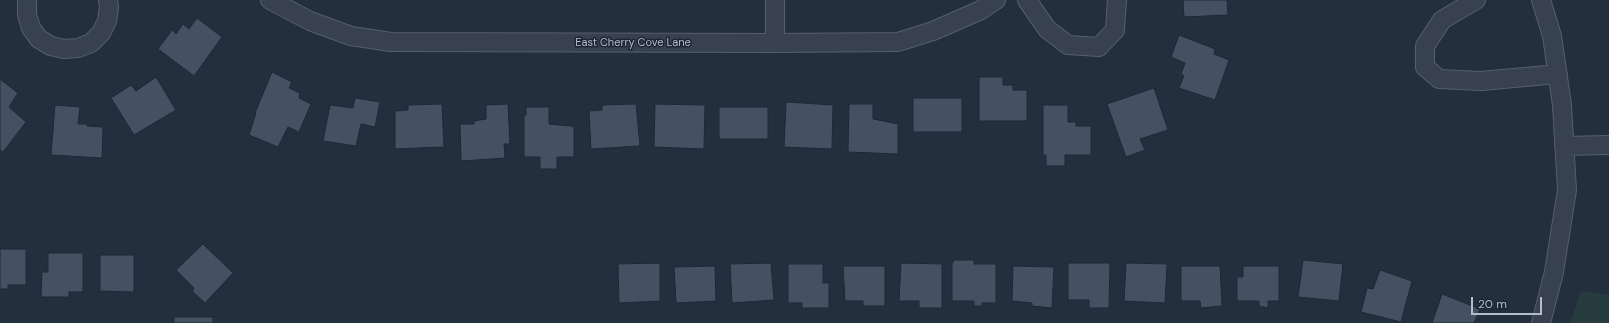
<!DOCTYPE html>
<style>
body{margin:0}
#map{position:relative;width:1609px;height:323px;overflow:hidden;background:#242f3e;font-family:"DM Sans",sans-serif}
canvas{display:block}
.scale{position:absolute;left:1471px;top:297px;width:71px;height:18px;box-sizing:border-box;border:2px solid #b4bcc9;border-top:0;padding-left:5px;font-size:12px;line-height:14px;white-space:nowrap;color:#b4bcc9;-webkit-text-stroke:3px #1d2633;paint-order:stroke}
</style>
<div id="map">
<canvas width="1609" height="323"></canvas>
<div class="scale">20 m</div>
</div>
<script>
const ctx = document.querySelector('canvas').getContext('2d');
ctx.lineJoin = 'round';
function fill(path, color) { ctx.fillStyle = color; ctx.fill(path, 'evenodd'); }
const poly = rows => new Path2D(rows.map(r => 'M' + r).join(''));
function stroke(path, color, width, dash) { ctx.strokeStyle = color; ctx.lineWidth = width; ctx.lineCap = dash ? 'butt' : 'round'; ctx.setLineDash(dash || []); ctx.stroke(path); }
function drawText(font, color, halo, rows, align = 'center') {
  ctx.font = font + ' "DM Sans",sans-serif'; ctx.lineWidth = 3; ctx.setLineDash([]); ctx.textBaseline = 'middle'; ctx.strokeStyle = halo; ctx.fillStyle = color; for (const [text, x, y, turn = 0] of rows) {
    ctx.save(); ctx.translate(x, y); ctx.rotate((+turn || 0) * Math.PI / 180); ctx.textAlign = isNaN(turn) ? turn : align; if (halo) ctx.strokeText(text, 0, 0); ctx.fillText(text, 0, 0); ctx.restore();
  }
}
fill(poly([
 [1581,291,1609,295,1609,323,1570,323]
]), '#263c3f');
const building = poly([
 [1183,0,1227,0,1228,15,1184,17,1183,0],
 [197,18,222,37,194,76,158,49,172,30,176,34,183,24,189,29,197,18],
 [1179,35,1215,49,1214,54,1229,60,1215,100,1179,88,1184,76,1181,74,1185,63,1171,57,1179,35],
 [272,72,292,82,289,88,300,93,299,98,311,104,299,132,288,127,278,147,249,135,256,113,255,113,272,72],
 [156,77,176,110,134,135,111,98,131,85,136,91,156,77],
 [979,77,1003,77,1003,85,1013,85,1013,90,1027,90,1027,121,979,121,979,77],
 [0,79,18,93,9,107,26,122,3,152,0,150,0,79],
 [1154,88,1168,130,1140,139,1145,150,1126,157,1107,104,1154,88],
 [355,98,380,102,375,127,361,124,356,146,323,141,330,105,353,108,355,98],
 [913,98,962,98,962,132,913,132,913,98],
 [786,102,833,105,832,149,784,147,786,102],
 [442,104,444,147,395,149,395,111,408,110,408,105,442,104],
 [508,104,510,144,504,144,505,158,461,161,460,124,474,124,474,121,486,119,486,105,508,104],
 [636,104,640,146,591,149,589,111,602,110,602,105,636,104],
 [655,104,705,105,704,149,654,147,655,104],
 [849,104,873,104,873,119,898,124,898,154,848,152,849,104],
 [55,105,80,107,78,124,87,124,87,126,103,127,102,158,51,155,55,105],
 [1043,105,1068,105,1068,122,1076,122,1076,126,1091,126,1091,155,1065,155,1065,166,1046,166,1046,155,1043,155,1043,105],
 [526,107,549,107,549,124,571,126,574,127,574,157,557,157,557,169,540,169,540,157,524,157,524,115,526,115,526,107],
 [719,107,768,107,768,139,719,139,719,107],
 [203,244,233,273,205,303,192,291,194,288,176,270,203,244],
 [0,249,26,249,26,285,8,285,8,289,0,289,0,249],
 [48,253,83,253,83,292,69,292,69,297,41,297,42,272,48,272,48,253],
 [100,255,134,255,134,292,100,291,100,255],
 [954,260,974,260,974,264,996,264,996,303,982,303,982,306,974,306,974,301,952,301,952,264,954,260],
 [1303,260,1343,264,1339,301,1298,297,1303,260],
 [660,263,660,301,619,303,618,264,660,263],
 [771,263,774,300,732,303,730,264,771,263],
 [901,263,942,264,942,308,919,308,919,301,899,301,901,263],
 [1068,263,1110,263,1109,308,1089,308,1089,300,1068,300,1068,263],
 [1126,263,1167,264,1165,303,1124,301,1126,263],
 [788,264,823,264,823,283,829,283,829,308,802,308,802,303,788,303,788,264],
 [715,266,716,301,676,303,674,267,715,266],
 [843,266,885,266,885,306,863,306,863,301,845,301,843,266],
 [1013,266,1054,267,1052,308,1032,306,1032,303,1012,301,1013,266],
 [1181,266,1220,266,1222,306,1201,308,1200,301,1181,301,1181,266],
 [1243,266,1279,266,1279,301,1268,301,1268,308,1259,306,1259,301,1237,301,1237,277,1243,277,1243,266],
 [1380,270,1412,281,1401,322,1361,312,1367,288,1373,289,1380,270],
 [1442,294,1480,309,1474,323,1432,323,1442,294],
 [174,317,213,317,213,323,174,323,174,317]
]);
fill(building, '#455162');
stroke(building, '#1f2835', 1);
const minor = poly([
 [27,0,27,15,31,28,39,39,51,46,64,49,78,48,91,43,101,33,107,21,109,7,108,0],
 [270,0,310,21,351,36,391,42,775,43,898,42,933,31,981,10,996,0],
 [775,0,775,43],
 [1027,0,1047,29,1068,45,1099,47,1115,30,1117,0],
 [1476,0,1442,20,1425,46,1425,67,1439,79,1481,81,1558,74],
 [1541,0,1552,36,1562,105,1567,190,1554,272,1541,323],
 [1564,146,1609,145]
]);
stroke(minor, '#565f6c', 20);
stroke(minor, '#38414e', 18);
drawText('11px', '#b4bcc9', '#1d2633', [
 ["East Cherry Cove Lane",633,43]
]);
</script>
